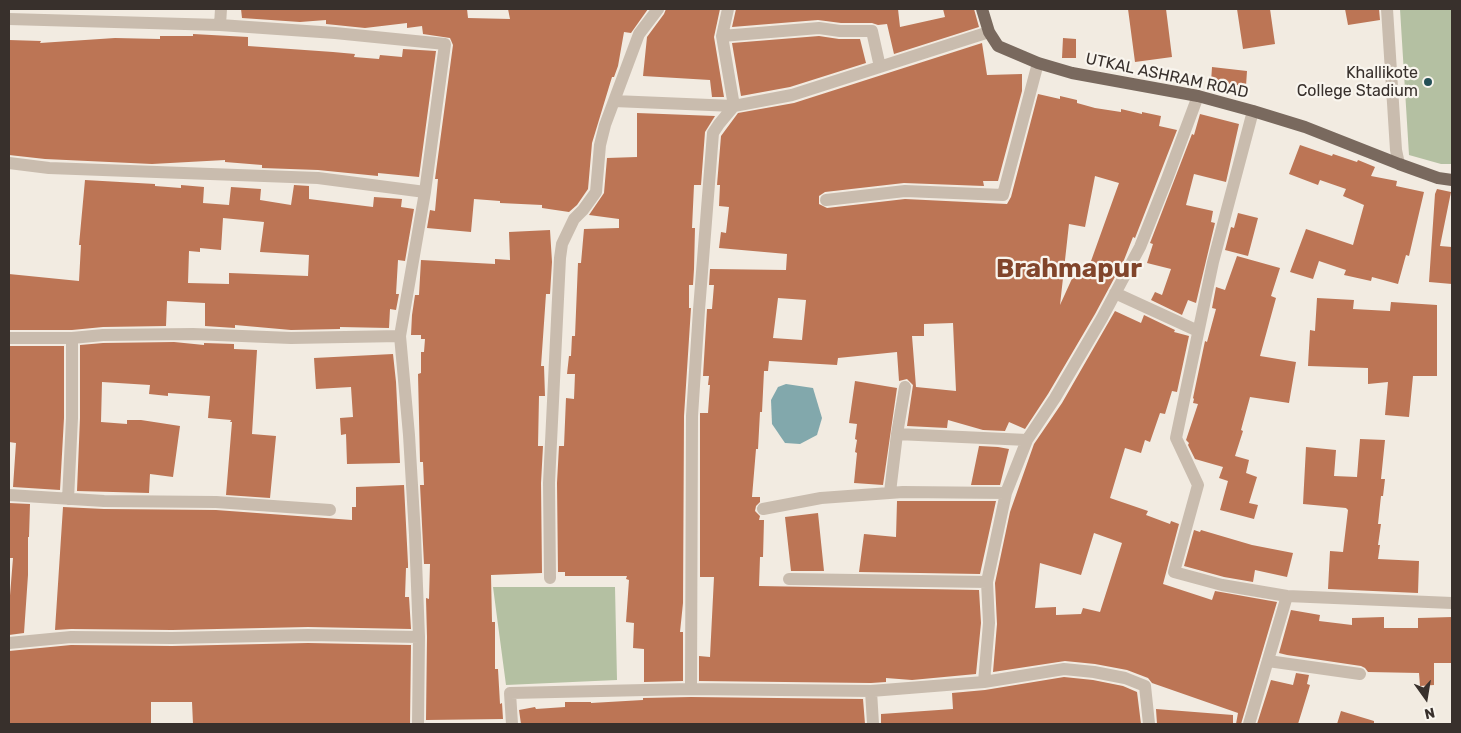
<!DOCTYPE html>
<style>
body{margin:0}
#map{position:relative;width:1461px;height:733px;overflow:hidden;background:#f2ebe1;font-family:Rubik,sans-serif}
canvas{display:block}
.frame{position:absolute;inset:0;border:10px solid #38302c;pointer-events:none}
.north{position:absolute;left:1401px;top:673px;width:50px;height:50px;-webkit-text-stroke:4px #f9f5ee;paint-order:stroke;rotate:167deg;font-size:14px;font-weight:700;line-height:20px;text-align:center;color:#38302c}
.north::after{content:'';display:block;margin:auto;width:18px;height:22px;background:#38302c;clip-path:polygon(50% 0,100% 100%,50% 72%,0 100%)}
</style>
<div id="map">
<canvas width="1461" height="733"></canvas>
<div class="frame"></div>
<div class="north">N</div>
</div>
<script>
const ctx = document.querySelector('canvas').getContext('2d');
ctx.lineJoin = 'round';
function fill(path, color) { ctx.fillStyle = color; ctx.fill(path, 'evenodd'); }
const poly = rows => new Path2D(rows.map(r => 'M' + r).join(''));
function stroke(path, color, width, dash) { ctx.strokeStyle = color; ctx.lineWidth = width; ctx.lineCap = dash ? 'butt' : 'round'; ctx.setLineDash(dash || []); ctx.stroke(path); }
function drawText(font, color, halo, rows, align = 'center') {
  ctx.font = font + ' Rubik,sans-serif'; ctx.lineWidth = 4.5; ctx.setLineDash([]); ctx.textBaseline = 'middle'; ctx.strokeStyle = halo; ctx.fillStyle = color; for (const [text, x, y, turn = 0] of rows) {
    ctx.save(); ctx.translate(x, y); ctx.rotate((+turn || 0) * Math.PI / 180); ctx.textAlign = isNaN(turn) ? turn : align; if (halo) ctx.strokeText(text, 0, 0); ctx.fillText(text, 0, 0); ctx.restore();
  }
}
fill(poly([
 [1400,9,1452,9,1452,164,1441,164,1409,155],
 [493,587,615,587,617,680,506,685]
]), '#b4c0a2');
fill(poly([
 [786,384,813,388,822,418,817,435,800,444,785,443,772,424,771,400,778,387]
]), '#82a8ac');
fill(poly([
 [241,9,467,9,468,18,510,19,508,9,648,9,631,33,624,32,618,66,614,77,612,77,592,143,588,189,577,205,569,212,542,208,542,205,500,203,500,201,474,199,471,232,427,228,430,210,435,211,438,179,435,179,453,45,450,38,423,34,422,26,407,28,407,23,365,28,326,24,326,20,300,22,242,18],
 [666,9,720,9,714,37,724,97,712,97,710,80,643,76,647,37,664,14],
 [736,9,898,9,900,27,945,17,943,9,974,9,979,27,894,54,887,24,878,25,872,23,841,23,818,20,732,27],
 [1128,9,1166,9,1172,57,1135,62],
 [1237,9,1270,9,1275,44,1243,49],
 [1345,9,1379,9,1380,20,1348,25],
 [193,34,248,37,248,46,333,52,355,54,354,57,379,59,380,55,402,57,403,49,436,51,419,177,378,173,378,176,318,170,262,168,262,165,225,162,225,160,152,164,45,159,9,155,9,40,41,41,40,43,115,38,160,39,160,36,193,36],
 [819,36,839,39,860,39,866,63,790,87,741,96,732,43],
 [1063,38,1076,39,1076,58,1062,58],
 [982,43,987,75,1022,74,1022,91,998,181,983,181,984,186,904,183,825,192,819,196,819,204,827,208,905,199,1007,204,1011,197,1038,94,1060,99,1060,96,1077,100,1077,103,1095,108,1121,112,1121,109,1142,114,1142,112,1161,116,1159,126,1177,130,1135,238,1133,237,1124,260,1095,314,1048,394,1025,429,1009,422,1005,431,983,430,948,420,947,428,907,426,913,385,907,379,899,381,897,352,838,358,837,365,769,361,768,371,764,371,762,412,760,412,758,449,756,449,752,497,760,497,760,502,756,506,755,511,760,516,759,520,764,520,763,557,760,557,759,586,979,590,981,623,976,674,912,680,886,678,886,682,871,683,699,681,699,656,710,657,714,577,700,577,700,413,708,413,710,385,708,385,709,376,703,376,707,309,712,309,714,285,709,285,710,269,786,270,787,254,719,248,721,232,726,233,729,207,719,206,720,185,717,185,721,136,738,113,794,103],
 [1095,176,1119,183,1086,275,1075,272,1060,305,1069,224,1085,227],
 [778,298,806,300,802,340,773,338],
 [953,323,956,391,916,387,912,336,924,336,924,324],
 [1212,67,1247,71,1246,86,1211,82],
 [637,113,715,116,705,132,701,185,694,185,692,228,695,228,694,269,693,285,689,285,689,308,691,308,684,416,683,603,680,632,683,632,683,681,644,682,644,649,633,648,634,623,626,622,629,580,626,579,627,576,565,576,565,572,558,572,557,483,559,446,564,446,566,398,574,399,575,374,567,374,569,356,571,356,572,336,575,336,578,263,581,263,584,229,619,228,619,219,589,215,604,193,607,158,637,157],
 [1200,114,1239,124,1226,182,1194,174,1186,205,1213,211,1211,222,1215,223,1196,303,1188,300,1182,315,1151,300,1155,292,1162,295,1171,269,1147,263,1153,244,1150,243,1192,134,1194,135],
 [1300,145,1332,156,1333,154,1357,162,1358,160,1375,167,1371,176,1397,181,1396,186,1424,192,1409,256,1406,255,1398,284,1372,277,1371,281,1344,275,1346,270,1319,261,1313,279,1290,272,1306,229,1353,245,1364,205,1343,196,1346,189,1320,180,1318,185,1289,174],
 [85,180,155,184,155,186,181,188,181,185,204,187,203,203,229,205,231,187,261,189,260,200,291,205,294,185,309,186,309,199,373,207,374,197,402,199,401,207,414,209,405,261,398,260,396,294,399,294,396,310,390,309,389,328,340,327,340,329,291,330,235,325,235,328,205,326,205,303,167,301,166,326,103,327,72,330,9,330,9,274,79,281,81,245,79,245],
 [223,218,264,222,260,252,309,255,308,276,229,273,229,284,188,283,189,251,200,252,200,248,221,250],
 [1437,189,1451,192,1440,246,1452,247,1452,284,1429,282,1435,194],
 [1238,213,1258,218,1248,256,1225,250,1231,227,1234,228],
 [550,230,552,262,550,294,546,294,541,366,544,366,545,396,539,396,538,446,543,446,541,483,542,573,491,575,492,622,495,622,495,669,498,669,500,704,502,703,503,719,426,720,427,637,426,598,429,599,430,564,424,564,420,485,424,485,423,462,420,462,418,374,421,373,421,352,424,352,425,339,421,339,421,335,411,335,412,315,415,295,419,295,421,260,495,264,495,259,510,260,509,232],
 [1237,256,1280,268,1271,296,1276,298,1260,356,1296,362,1289,403,1250,397,1241,430,1243,431,1235,456,1249,460,1246,473,1257,477,1249,503,1258,505,1254,519,1220,510,1228,481,1219,478,1223,467,1195,459,1188,445,1189,443,1186,440,1198,404,1193,403,1194,399,1193,398,1205,341,1207,342,1216,309,1212,308,1216,287,1225,290],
 [1317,298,1354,300,1353,309,1390,311,1391,302,1437,305,1437,376,1413,376,1409,417,1385,415,1388,382,1368,384,1368,368,1308,366,1310,330,1315,331],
 [1115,311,1141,323,1144,315,1175,330,1174,332,1189,336,1177,392,1172,391,1165,414,1160,413,1150,442,1145,440,1141,453,1125,448,1110,498,1148,511,1146,515,1170,524,1171,521,1179,524,1163,584,1212,600,1215,591,1277,602,1241,724,1236,724,1238,713,1152,683,1148,678,1127,670,1095,664,1065,661,993,672,997,624,995,583,1010,512,1034,444,1062,403],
 [1094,533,1122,543,1100,612,1083,608,1081,614,1056,615,1056,607,1035,608,1040,563,1081,575],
 [174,342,204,345,204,343,234,344,234,349,257,350,252,434,276,436,270,498,226,495,232,422,230,422,231,420,208,418,210,396,168,393,168,396,149,394,150,385,102,382,101,422,127,424,127,420,141,420,180,426,173,477,150,474,149,493,77,491,80,418,80,345,103,343],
 [9,346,64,346,64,418,60,490,13,487,16,443,9,442],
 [393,354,396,382,400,463,347,464,346,434,341,435,340,418,353,417,351,387,316,389,314,358],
 [855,381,897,388,883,485,854,483,857,453,855,452,857,440,855,439,857,424,849,423],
 [1360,439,1385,440,1381,479,1385,479,1383,496,1381,496,1378,524,1381,524,1378,545,1380,545,1378,559,1419,561,1418,593,1328,589,1330,551,1343,552,1348,510,1346,508,1303,504,1306,447,1336,450,1334,476,1357,477],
 [979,446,998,447,1009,449,1000,485,971,485],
 [404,485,408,564,408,568,406,568,405,597,409,597,411,629,308,627,172,630,71,629,55,630,63,507,104,509,216,510,352,520,352,507,356,507,356,487],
 [897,501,996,501,980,574,859,572,864,534,896,537],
 [9,503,30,504,29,537,28,537,28,575,24,633,9,635,9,608,13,558,9,558],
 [818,513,824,571,791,571,785,517],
 [1194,530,1200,532,1201,530,1252,545,1293,553,1287,577,1255,570,1253,582,1224,577,1184,566],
 [1291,610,1320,615,1319,621,1352,625,1352,618,1384,617,1384,628,1418,628,1418,618,1452,617,1452,663,1434,663,1434,685,1420,686,1419,673,1368,672,1365,668,1361,666,1287,655,1279,653],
 [308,643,411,645,410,724,193,724,192,702,151,702,151,724,9,724,9,651,71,645,172,646],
 [1296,673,1309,675,1307,684,1310,685,1298,724,1257,724,1271,680,1293,685],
 [1064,677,1093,680,1123,686,1137,692,1141,724,881,724,881,714,953,709,952,693,985,690],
 [691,697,863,699,865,724,521,724,519,710,535,707,536,709,565,707,565,702,591,702,591,703,643,700,643,698],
 [1156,709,1233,715,1233,724,1157,724],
 [1341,711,1374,721,1374,724,1337,724]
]), '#bc7555');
stroke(poly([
 [1387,9,1396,150,1399,164],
 [9,19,220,25,335,33,445,44,425,192,400,336,409,435,415,535,419,637,418,724],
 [220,25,221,9],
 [722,36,819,28,840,31,872,31,880,67],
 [614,101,734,106,722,36,728,9],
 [1253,111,1213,262,1176,438,1198,485,1174,572,1222,585,1287,596,1452,603],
 [9,163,49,168,318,178,425,192],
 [826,200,905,191,1003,195,1038,63],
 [1115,293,1198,331],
 [9,338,72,338,103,335,193,334,291,338,400,336],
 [897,434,1027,440],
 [890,492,897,434,905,387],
 [9,495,104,501,216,502,330,510],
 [68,499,72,418,72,338],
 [763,509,821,498,903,492,1006,493],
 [550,578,549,483,560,258,562,244,574,219,583,210,596,192,600,145,605,125,639,34,658,9],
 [789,579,987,582],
 [9,643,71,637,172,638,308,635,419,637],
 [1268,661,1360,674],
 [984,682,989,623,987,582,1006,493,1027,440,1055,398,1102,318,1140,247,1167,179,1198,96],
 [691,689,871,691,984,682,1064,669,1094,672,1125,678,1145,686,1149,724],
 [871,691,873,724],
 [512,724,510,693,691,689,692,416,699,310,713,133,719,124,734,106,792,95,989,32],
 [1249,724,1287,596]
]), '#c9bcae', 12);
stroke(poly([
 [982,9,989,32,998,46,1038,63,1072,73,1198,96,1253,111,1305,127,1399,164,1438,178,1452,180]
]), '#79695e', 12);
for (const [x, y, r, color] of [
 [1428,82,5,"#245057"]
]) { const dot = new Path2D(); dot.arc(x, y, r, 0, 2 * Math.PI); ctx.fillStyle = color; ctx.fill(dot); stroke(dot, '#f9f5ee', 2); }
drawText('16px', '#38302c', '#f9f5ee', [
 ["Khallikote",1418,73],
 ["College Stadium",1418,91]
], 'right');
drawText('16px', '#38302c', '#f9f5ee', [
 ["UTKAL ASHRAM ROAD",1167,76,12]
]);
drawText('bold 26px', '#81452b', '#f9f5ee', [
 ["Brahmapur",1069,269]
]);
</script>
